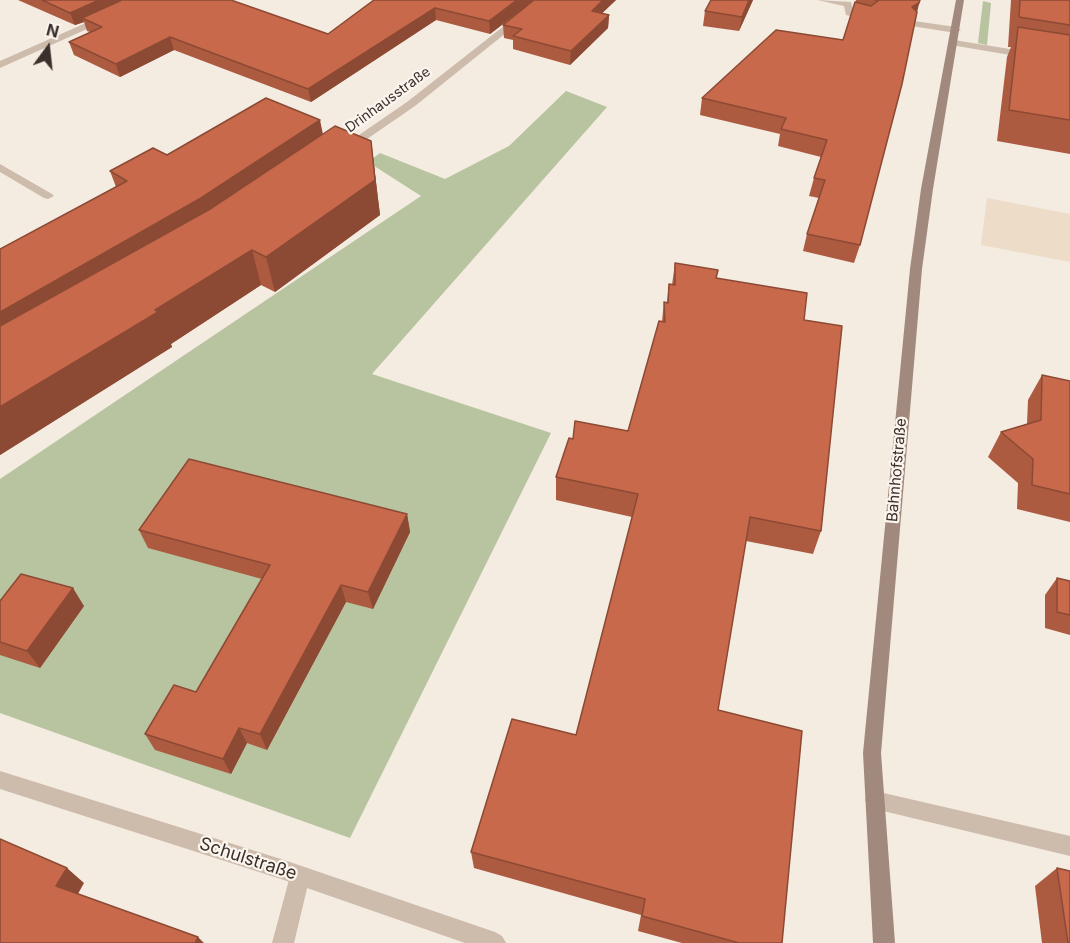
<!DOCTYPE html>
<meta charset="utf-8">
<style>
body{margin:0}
#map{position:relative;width:1070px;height:943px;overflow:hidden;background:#f4ebe1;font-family:Inter,sans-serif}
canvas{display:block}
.north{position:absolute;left:18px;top:18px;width:60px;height:60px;-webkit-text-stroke:4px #fbf5ee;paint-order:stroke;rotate:15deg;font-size:16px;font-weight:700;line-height:24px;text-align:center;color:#3b302b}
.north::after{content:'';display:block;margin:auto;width:21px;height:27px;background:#3b302b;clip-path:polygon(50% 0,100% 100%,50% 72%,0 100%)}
</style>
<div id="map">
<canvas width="1070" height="943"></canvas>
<div class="north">N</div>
</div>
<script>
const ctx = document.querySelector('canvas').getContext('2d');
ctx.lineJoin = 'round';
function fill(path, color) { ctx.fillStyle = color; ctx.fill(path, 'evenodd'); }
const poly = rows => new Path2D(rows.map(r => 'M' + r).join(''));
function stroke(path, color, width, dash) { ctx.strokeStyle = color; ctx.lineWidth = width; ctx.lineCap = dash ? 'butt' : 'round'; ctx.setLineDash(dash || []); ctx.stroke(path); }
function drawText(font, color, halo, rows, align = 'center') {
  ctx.font = font + ' Inter,sans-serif'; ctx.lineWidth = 4.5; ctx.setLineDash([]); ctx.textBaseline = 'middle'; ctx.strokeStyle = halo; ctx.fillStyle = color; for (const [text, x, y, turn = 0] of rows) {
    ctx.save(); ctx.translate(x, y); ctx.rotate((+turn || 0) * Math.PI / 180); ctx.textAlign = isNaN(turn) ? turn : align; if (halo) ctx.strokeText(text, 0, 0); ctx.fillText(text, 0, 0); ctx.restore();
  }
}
fill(poly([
 [983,1,991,3,987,45,978,43],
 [566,91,607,107,372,374,551,433,350,838,0,713,0,479,421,196,368,162,380,153,445,179,509,146]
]), '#b8c4a0');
fill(poly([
 [987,198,1070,214,1070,262,981,245]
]), '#ecdcc8');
fill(poly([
 [817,0,851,2,853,11,872,17,867,20,846,15,844,6,817,0],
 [914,21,956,27,961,30,956,33,911,26,909,24,914,21],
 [954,40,1028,52,1033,55,1028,58,951,45,949,43,954,40],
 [0,164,52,194,54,196,48,199,44,198,0,172,0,164],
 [875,791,1070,836,1070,856,875,809,868,807,865,800,868,793,875,791],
 [300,866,307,869,310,876,294,943,272,943,290,876,293,869,300,866]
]), '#cdbbac');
fill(poly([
 [537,0,547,0,415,106,351,150,343,150,343,146,407,102,537,0],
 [104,15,109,18,107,20,0,68,0,61,104,15],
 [0,771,284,860,495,932,502,936,506,943,465,943,284,880,0,789,0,771]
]), '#cdbbac');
fill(poly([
 [956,0,964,0,933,189,922,269,881,753,895,943,873,943,863,753,910,269,921,189,956,0]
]), '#a18a7d');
fill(poly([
 [18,0,230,0,328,34,374,0,616,0,602,13,609,15,608,28,570,65,513,49,513,40,504,38,503,25,532,2,490,34,436,20,311,102,174,50,120,77,74,55,69,42,90,32,87,31,84,22,75,25],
 [753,0,739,31,703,26,705,11],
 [856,0,920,0,860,245,854,263,803,251,807,234,819,198,809,196,814,178,821,157,778,146,780,134,700,115,702,98,843,40],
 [1011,0,1070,0,1070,154,997,141,1007,57,1011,47,1008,47],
 [323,134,371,141,380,215,275,292,261,285,171,344,172,347,0,455,0,249,116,187,110,171,167,155],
 [675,263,717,278,804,320,821,531,813,554,746,541,718,710,782,943,682,943,638,931,641,915,474,868,471,852,576,735,632,517,556,500,556,477,573,439,628,431,662,321,664,302,667,303,669,284,672,285],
 [1042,375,1070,381,1070,522,1017,509,1018,483,988,457,1001,432,1027,424,1028,400],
 [407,514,410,532,373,609,346,602,267,750,247,743,231,774,155,750,145,734,196,692,262,579,148,548,139,530],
 [1057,578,1070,581,1070,635,1045,628,1045,595],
 [0,601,84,606,40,668,0,655],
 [1057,868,1070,943,1042,943,1035,886]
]), '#ac5a40');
fill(poly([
 [99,0,132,0,82,18,84,22,75,25,70,13],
 [517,0,534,0,490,34,489,21],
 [603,0,616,0,591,24,592,11],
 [749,0,753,0,739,31,742,17],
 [919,3,915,19,912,7],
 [435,8,436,20,311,102,308,89],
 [609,15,608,28,570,65,571,51],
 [170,37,174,50,120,77,116,64],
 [320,120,327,154,0,358,0,312],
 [371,141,380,215,275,292,266,257],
 [252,250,261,285,171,344,172,347,0,455,0,407],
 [407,514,410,532,373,609,368,592],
 [341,585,346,602,267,750,260,734],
 [73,588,84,606,40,668,27,651],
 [239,728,247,743,231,774,223,759],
 [67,868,84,883,74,901,56,886],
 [198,937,204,943,195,943]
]), '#8c4a34');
const building = poly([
 [42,0,99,0,70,13,42,0],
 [122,0,231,0,328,34,374,0,517,0,489,21,435,8,308,89,170,37,116,64,69,42,102,27,82,18,122,0],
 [534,0,603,0,592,11,609,15,571,51,513,36,522,29,503,25,534,0],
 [711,0,749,0,742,17,705,11,711,0],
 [875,0,920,0,919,3,912,7,917,12,902,84,860,245,807,234,825,180,814,178,827,140,781,129,786,118,702,98,776,30,843,40,855,2,871,6,878,1,875,0],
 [1020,0,1070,0,1070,25,1019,17,1020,0],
 [1018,27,1070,35,1070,120,1009,110,1018,27],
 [266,98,320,120,201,198,0,312,0,249,127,181,110,171,153,148,167,155,266,98],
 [335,126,371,141,375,180,266,257,252,250,155,310,158,312,0,407,0,326,212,208,335,126],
 [675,263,718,270,716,278,807,293,804,320,842,326,821,531,750,517,718,710,802,731,782,943,739,943,642,916,645,899,471,852,512,719,576,735,638,494,556,477,569,438,573,439,575,421,628,431,659,321,665,322,664,302,668,303,669,284,675,285,675,263],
 [1042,375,1070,381,1070,494,1032,485,1033,459,1001,432,1041,420,1042,375],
 [189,459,407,514,368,592,341,585,260,734,239,728,223,759,145,734,174,685,196,692,270,565,139,530,189,459],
 [21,574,73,588,27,651,0,642,0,601,21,574],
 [1057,578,1070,581,1070,615,1057,612,1057,578],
 [0,839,67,868,56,886,198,937,195,943,0,943,0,839],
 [1057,868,1070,871,1070,943,1068,943,1057,868]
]);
fill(building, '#c8694b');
stroke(building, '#8c4a34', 1.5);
drawText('14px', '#3b302b', '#fbf5ee', [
 ["Drinhausstraße",388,100,-36]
]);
drawText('15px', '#3b302b', '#fbf5ee', [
 ["Bahnhofstraße",897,470,-85]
]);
drawText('18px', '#3b302b', '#fbf5ee', [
 ["Schulstraße",248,859,18]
]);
</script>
